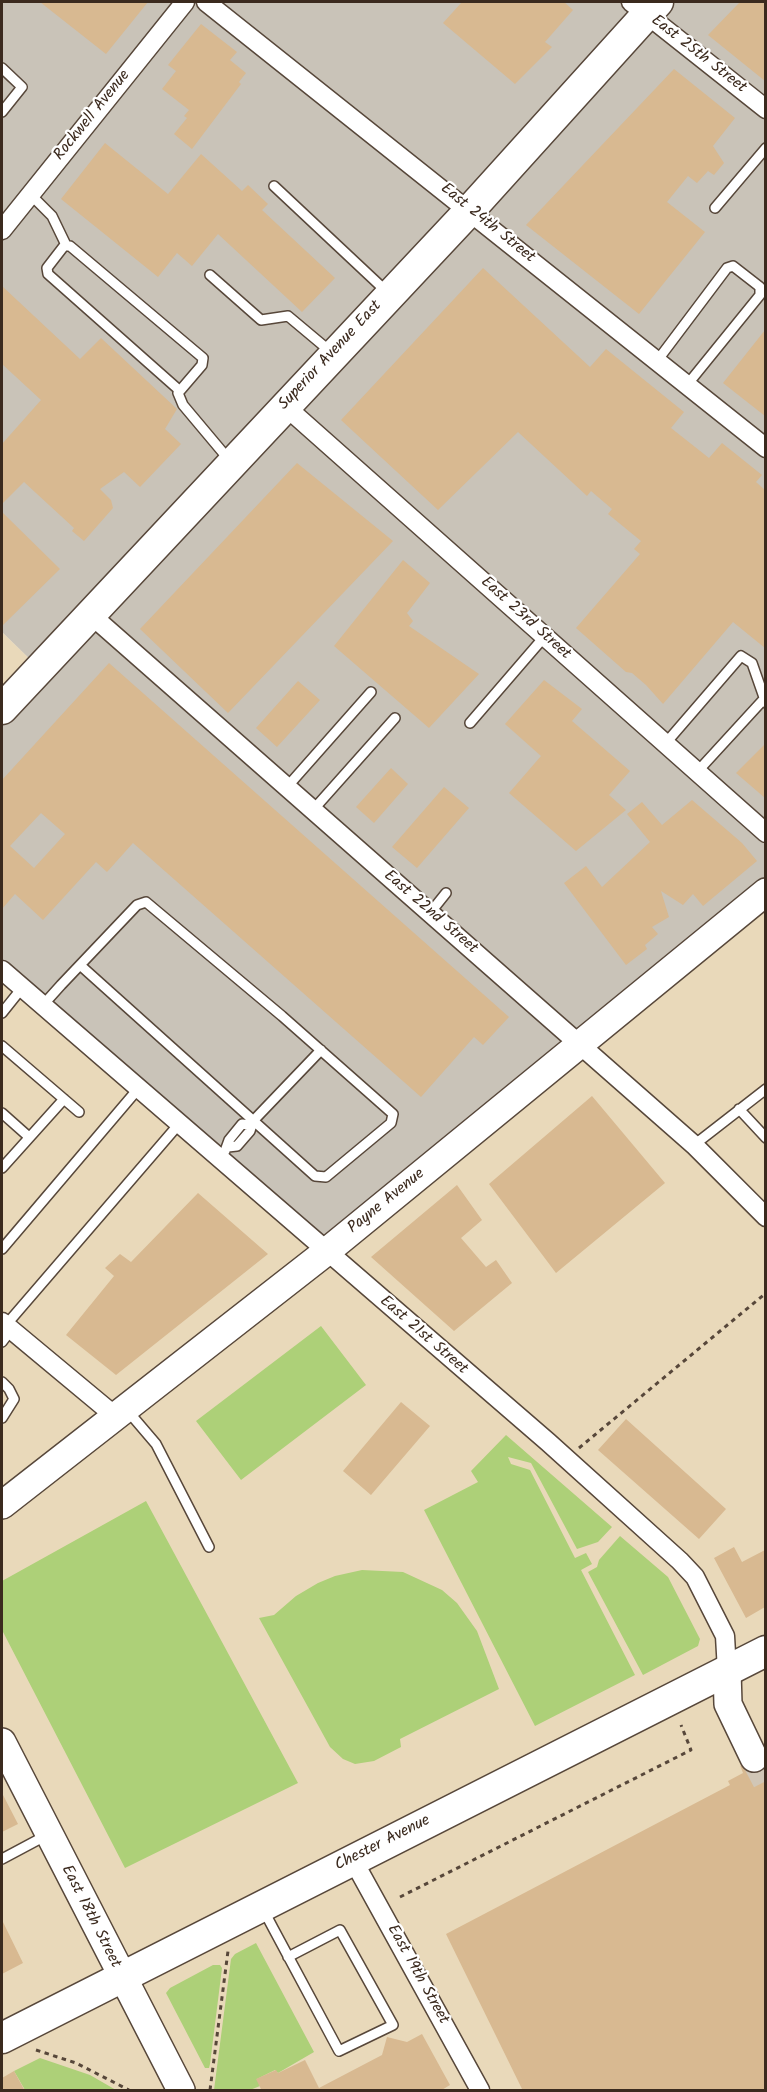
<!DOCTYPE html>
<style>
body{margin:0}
#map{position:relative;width:767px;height:2092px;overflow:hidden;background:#f7eddc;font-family:Kalam,sans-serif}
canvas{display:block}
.frame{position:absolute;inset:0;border:3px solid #3b2a1e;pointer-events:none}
</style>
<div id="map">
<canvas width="767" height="2092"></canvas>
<div class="frame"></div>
</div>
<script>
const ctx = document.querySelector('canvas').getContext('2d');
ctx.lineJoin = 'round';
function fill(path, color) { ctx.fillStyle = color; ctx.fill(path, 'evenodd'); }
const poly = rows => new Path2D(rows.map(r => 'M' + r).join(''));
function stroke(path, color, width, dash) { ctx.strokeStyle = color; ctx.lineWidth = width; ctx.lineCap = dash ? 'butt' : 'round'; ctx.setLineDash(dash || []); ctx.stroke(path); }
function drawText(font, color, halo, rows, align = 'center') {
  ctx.font = font + ' Kalam,sans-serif'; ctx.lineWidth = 4.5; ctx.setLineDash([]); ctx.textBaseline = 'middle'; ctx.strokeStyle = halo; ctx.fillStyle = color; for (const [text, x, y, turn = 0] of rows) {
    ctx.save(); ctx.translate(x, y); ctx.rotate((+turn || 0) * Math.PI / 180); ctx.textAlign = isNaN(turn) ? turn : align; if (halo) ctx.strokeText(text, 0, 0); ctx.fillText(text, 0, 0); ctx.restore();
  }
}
fill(poly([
 [2,632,39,668,2,709],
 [765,892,765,2090,2,2090,2,970]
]), '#e9d9ba');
fill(poly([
 [2,2,765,2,765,892,326,1252,2,970,2,709,39,668,2,632]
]), '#c9c3b8');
fill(poly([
 [321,1326,366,1385,241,1480,196,1421],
 [506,1435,612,1527,598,1542,577,1549,531,1463,508,1457,511,1464,530,1470,575,1558,586,1553,592,1564,581,1570,635,1675,535,1726,424,1510,478,1482,471,1471],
 [146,1501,298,1783,125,1868,2,1630,2,1581],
 [620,1536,668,1577,700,1639,698,1646,643,1675,588,1572,597,1567,599,1560],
 [362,1570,403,1572,442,1590,457,1603,477,1631,499,1689,400,1739,401,1747,374,1761,355,1764,343,1759,330,1747,259,1618,274,1615,296,1596,318,1583,335,1576],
 [256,1943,314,2052,278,2073,275,2070,257,2079,260,2086,250,2090,214,2090,231,1959,235,1954],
 [213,1965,220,1965,222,1968,210,2064,209,2068,205,2068,166,1993,170,1988],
 [40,2058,90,2075,116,2090,25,2090,14,2071]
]), '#add078');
fill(poly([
 [40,2,148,2,106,54],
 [462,2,564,2,573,10,545,42,552,47,515,84,443,23],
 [740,2,765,2,765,81,708,35],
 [201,24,237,52,230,60,246,73,239,82,241,84,192,149,174,134,187,118,184,116,189,110,162,89,176,71,168,65],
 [674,69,735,118,713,146,724,163,714,175,708,171,697,183,688,176,667,202,705,232,639,314,526,225],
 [105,143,168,194,201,154,242,191,248,185,268,204,262,210,335,278,302,312,218,234,192,266,177,253,158,277,61,199],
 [483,268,590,367,606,349,684,412,671,428,709,458,722,443,762,475,756,482,765,490,765,648,733,622,663,704,646,685,632,673,626,672,576,628,640,554,634,549,641,541,608,514,612,509,591,491,587,496,518,432,438,510,341,420],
 [2,286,80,359,101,338,177,409,165,429,181,444,140,487,124,472,100,489,111,500,113,508,84,541,72,531,74,528,24,482,2,504,2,444,41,400,2,364],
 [765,330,765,416,723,383],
 [297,463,393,541,228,713,140,629],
 [2,512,60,569,2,626],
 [403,560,430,583,407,613,413,621,409,626,479,674,429,728,334,646],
 [109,663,509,1017,483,1045,474,1037,421,1097,133,843,107,872,96,862,43,920,15,894,2,909,2,780],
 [41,813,65,834,34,868,10,846],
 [544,680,582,709,572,721,630,771,609,795,626,810,576,851,509,793,541,756,505,724],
 [298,681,320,700,277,747,256,728],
 [765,744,765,798,736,773],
 [391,768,408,784,374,823,356,807],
 [444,787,469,808,417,868,392,847],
 [692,800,742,843,757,861,703,906,693,894,683,905,661,891,669,917,652,927,658,934,645,945,647,949,626,965,564,883,586,866,602,887,650,842,627,814,642,802,662,825],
 [592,1096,665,1183,556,1273,489,1184],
 [457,1185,482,1220,461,1238,486,1267,496,1260,512,1283,454,1331,371,1257],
 [198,1193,268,1254,116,1375,66,1335,114,1276,105,1268,120,1254,131,1262],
 [401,1402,430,1426,371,1495,343,1471],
 [626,1419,726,1509,699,1539,598,1450],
 [734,1547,742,1562,765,1550,765,1607,746,1618,714,1558],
 [740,1765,752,1774,765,1768,765,2091,523,2091,446,1934,730,1785,728,1781,743,1773],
 [2,1793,18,1824,2,1832],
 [2,1920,23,1963,2,1974],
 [422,2034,450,2085,440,2091,262,2091,256,2079,276,2070,278,2073,305,2060,319,2088,382,2055,387,2037,407,2042],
 [14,2071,25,2091,2,2091,2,2078]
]), '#d8b991');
stroke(poly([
 [754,1758,766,1781]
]), '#d1c6b6', 27, [27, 14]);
const lane = poly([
 [2,68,22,87,2,112],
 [274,186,387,292],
 [30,194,52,216,66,245],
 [715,208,766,148],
 [210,275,261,320,288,316,331,352],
 [657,361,727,268,733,266,760,287,760,295,687,385],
 [179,390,48,274,47,268,64,246,70,246,203,358,202,365,178,393,183,405,230,461],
 [470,723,545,636],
 [665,744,741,656,752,663,766,703],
 [697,772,763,700],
 [287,787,371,692],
 [313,810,395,718],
 [430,913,446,893],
 [43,1005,61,985,137,905,146,902,282,1016,393,1114,391,1123,326,1177,315,1176,80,965],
 [2,1013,22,988],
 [2,1046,79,1112],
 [739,1109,766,1138],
 [2,1113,29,1137],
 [694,1145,766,1089],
 [228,1147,237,1146,250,1131,253,1121,321,1050],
 [225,1151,229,1140,242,1124,250,1125],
 [2,1168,64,1099],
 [2,1249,138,1089],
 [6,1325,179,1124],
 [2,1342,11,1330],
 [2,1382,9,1389,14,1399,2,1418],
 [127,1410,156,1444,209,1547],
 [2,1859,47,1835],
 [264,1911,273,1928,339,2051,393,2025,340,1930,288,1957]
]);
const street = poly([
 [206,2,766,448],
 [631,2,766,109],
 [2,230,185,2],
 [285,406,766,833],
 [90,614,694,1145,766,1217],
 [2,970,548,1442,680,1561,695,1577,725,1636,727,1671],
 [2,1322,115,1416],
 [353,1860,480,2090]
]);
const secondary = poly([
 [2,1505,326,1252,766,892],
 [727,1671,728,1704,754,1758],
 [2,1742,181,2090]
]);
const primary = poly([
 [2,709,470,210,658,2],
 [2,2038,766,1651]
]);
stroke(lane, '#57473a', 12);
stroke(street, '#57473a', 21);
stroke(secondary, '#57473a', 30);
stroke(primary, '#57473a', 33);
stroke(poly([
 [579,1448,766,1293],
 [400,1897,691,1750,681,1725],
 [36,2050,76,2063,129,2090],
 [210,2090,228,1951]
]), '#57473a', 3, [4.5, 4.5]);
stroke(lane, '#fff', 9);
stroke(street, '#fff', 18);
stroke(secondary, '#fff', 27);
stroke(primary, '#fff', 30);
drawText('16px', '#3b2a1e', '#fff', [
 ["East 25th Street",698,55,38],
 ["Rockwell Avenue",93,116,-51],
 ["East 24th Street",487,224,39],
 ["Superior Avenue East",331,356,-47],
 ["East 23rd Street",525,619,42],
 ["East 22nd Street",430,913,41],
 ["Payne Avenue",387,1202,-39],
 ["East 21st Street",423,1336,41],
 ["Chester Avenue",383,1844,-27],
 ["East 18th Street",90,1917,63],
 ["East 19th Street",417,1975,61]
]);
</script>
